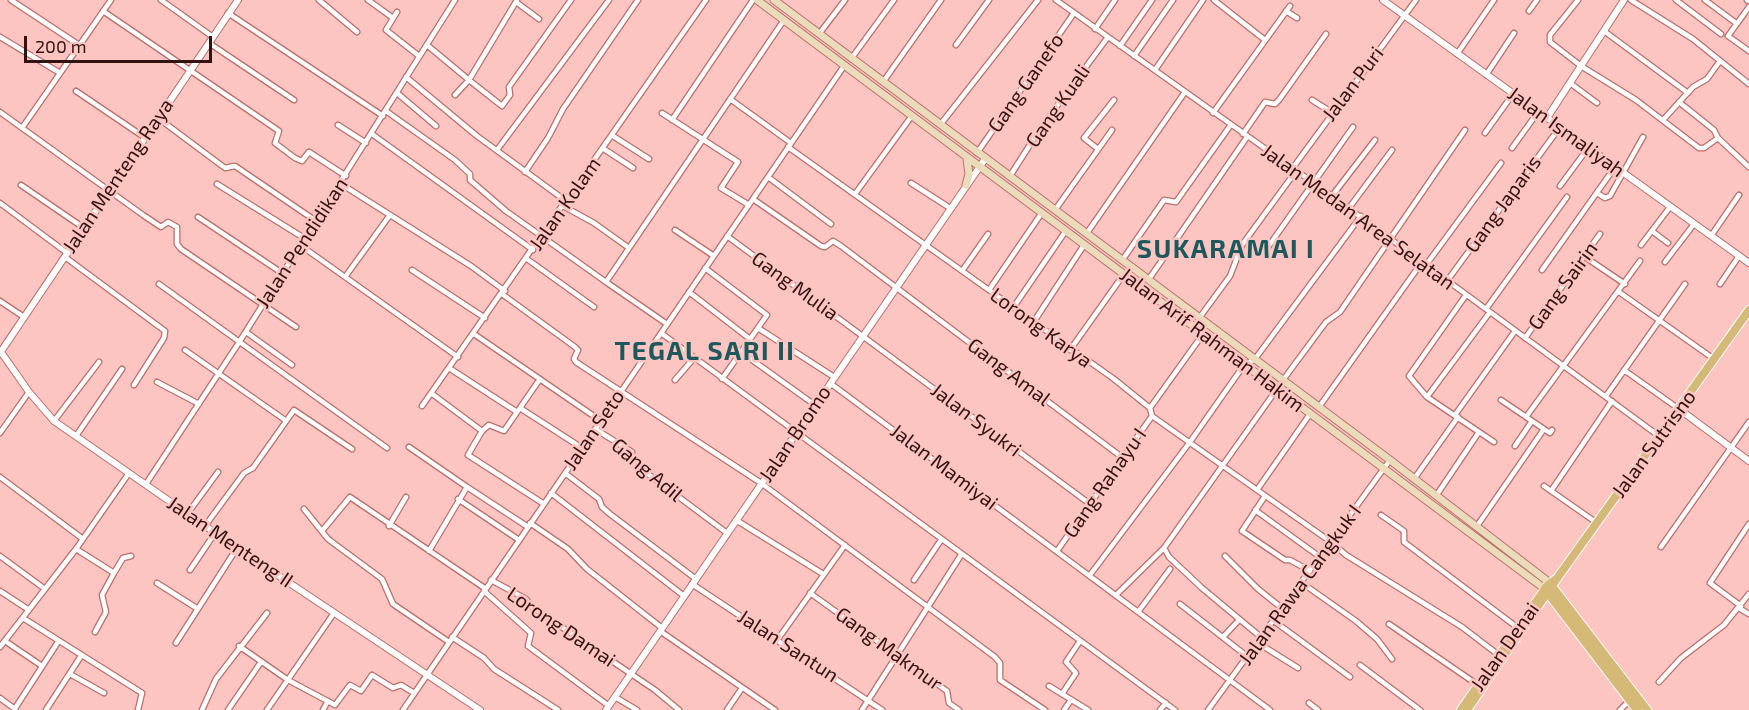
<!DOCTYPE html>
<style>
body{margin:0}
#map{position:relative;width:1749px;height:710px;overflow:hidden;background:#fcc5c1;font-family:"Exo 2",sans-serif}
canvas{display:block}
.scale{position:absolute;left:24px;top:36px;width:188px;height:27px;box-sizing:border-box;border:3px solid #331312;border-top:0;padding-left:8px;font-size:18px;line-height:21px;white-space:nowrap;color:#331312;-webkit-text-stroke:4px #fcc5c1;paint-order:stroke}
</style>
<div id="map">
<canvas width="1749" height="710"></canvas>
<div class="scale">200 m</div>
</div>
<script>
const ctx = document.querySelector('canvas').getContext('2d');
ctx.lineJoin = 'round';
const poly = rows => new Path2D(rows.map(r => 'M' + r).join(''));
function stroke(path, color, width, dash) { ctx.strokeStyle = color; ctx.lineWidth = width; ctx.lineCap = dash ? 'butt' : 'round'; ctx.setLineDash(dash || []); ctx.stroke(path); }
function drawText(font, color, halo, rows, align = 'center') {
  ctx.font = font + ' "Exo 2",sans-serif'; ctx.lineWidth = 5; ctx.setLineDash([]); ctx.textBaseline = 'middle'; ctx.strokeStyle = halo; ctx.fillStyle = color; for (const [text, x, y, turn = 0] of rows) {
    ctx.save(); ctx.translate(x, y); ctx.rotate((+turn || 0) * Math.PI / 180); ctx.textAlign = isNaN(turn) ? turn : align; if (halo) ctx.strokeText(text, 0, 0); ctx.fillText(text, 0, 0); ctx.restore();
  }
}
const minor = poly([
 [11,0,79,45],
 [161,0,213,37],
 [319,0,357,32],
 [368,0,393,18],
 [1056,0,1332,196,1659,436],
 [1214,0,1265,40],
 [1578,0,1550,35,1550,42,1581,66,1636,100,1699,148,1704,148,1718,138],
 [1631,0,1693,39,1749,84],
 [1676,0,1721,34],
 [1705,0,1736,23],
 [1747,0,1749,1],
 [516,2,539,19],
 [1749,7,1728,36,1749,51],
 [103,11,279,131,275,143,295,158,302,161,309,152,346,176],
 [1286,11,1297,18],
 [1529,11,1537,0],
 [397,12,386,30,419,56],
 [228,13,383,116],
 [1095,29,1115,0],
 [1604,31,1688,93],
 [819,34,845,0],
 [0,37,60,73],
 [209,43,294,100],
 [427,45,469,80,517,0],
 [956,45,989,0],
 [1120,46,1152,0],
 [1457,54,1494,0],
 [1134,56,1173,0],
 [851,59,894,0],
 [1155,70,1203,0],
 [1486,75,1514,33],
 [406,77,477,136,566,201],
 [883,82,941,0],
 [1570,83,1597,103],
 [76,91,144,137],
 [397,93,436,126],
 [455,95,469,80,502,106,510,95,509,87,571,0],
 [730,99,791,143],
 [1312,100,1331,112],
 [1679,102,1714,130,1718,138,1749,167],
 [386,111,455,160,470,174,470,180,506,211,606,282,784,20],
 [0,112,143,215,161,227,168,222,177,227,177,244,181,249,296,327],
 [662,113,738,162,721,188,749,205],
 [1213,113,1290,6],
 [158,118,225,168,235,166,316,221],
 [672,120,753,0],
 [1663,120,1693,87,1707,79,1720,61],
 [338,125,366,143],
 [940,125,1038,0],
 [22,128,111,0],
 [1485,133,1513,94],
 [372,134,533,250],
 [1243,134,1265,102,1275,104,1279,100,1326,34],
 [613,136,649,159],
 [788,147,1114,379,1150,408,1152,416],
 [1512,148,1538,112],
 [604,149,633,168],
 [1098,149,1084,138,1114,100],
 [497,150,609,0],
 [977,153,1074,13],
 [1292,169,1416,0],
 [525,172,548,138,563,109,638,0],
 [1010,176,1040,129,1108,37],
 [768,177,831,224],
 [911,183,950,208],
 [217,184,304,238],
 [341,184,471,266,505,291],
 [21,185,84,228],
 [1560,186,1588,148],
 [1597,193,1605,198,1610,196,1643,137],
 [855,194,911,117],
 [1332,196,1375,140],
 [753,199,821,246,825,247,833,241,841,246,1123,458],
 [0,203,67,253],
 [563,206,594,223,629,248],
 [1349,208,1392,150],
 [1055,210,1112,130],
 [198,217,282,273],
 [675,230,714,256],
 [1652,231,1668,243],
 [1087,233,1185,92],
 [727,236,1090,504],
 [1711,236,1739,195],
 [300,245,458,357],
 [1641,245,1670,207],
 [1263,254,1353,127],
 [65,257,165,331,164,338,134,385],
 [1585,257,1625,284],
 [527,259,594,307],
 [1123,259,1164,200,1176,202,1230,126],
 [1665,262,1694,224],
 [1426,265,1501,163],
 [705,268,767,315,722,379],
 [412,270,485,318],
 [1542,270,1615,167],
 [962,271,988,234],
 [345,277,390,215],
 [1149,279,1247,137],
 [1447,281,1560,127],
 [606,282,667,324],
 [159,284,387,448],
 [1720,284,1739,256],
 [989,290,1041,214],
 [689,292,750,339],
 [1619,292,1714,359],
 [502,294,575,347,578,350,574,359,576,362,761,483,995,657,1000,663,1000,680,1045,710],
 [1466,295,1409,376,1427,397,1494,442],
 [0,301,24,317],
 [1013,308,1065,232],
 [1486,309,1567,197],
 [1200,317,1230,276,1242,245,1296,171],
 [1033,323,1084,245],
 [758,328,834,377],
 [246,332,292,365],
 [661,333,1175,710],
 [474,334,601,421],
 [1525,338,1600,234],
 [185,350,285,420],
 [1070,350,1124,274],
 [741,352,815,405],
 [449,368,517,412],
 [1624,370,1679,409],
 [675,380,694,358],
 [1283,380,1326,322,1340,312,1465,130],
 [157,382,199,404],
 [830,383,1270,710],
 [431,393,482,431,468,455,544,504],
 [1606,396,1685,284],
 [1427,397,1490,312],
 [422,406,706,0],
 [1319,407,1422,262],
 [520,408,582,448],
 [1150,408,1203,334],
 [1455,415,1515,331],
 [1152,416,1331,542,1346,555,1462,627,1500,656],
 [1526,417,1640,261],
 [54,421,99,362],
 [595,429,632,452,632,462,727,533],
 [1544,429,1550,433,1552,430],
 [482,431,489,425,504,431,540,379],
 [0,433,29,392],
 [76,436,122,369],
 [1515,446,1532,421],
 [409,447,467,487,429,551],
 [565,473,599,499,602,507,610,514,696,579],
 [0,477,83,539],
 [1414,479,1458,417],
 [146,484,238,344,455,0],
 [1544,486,1597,523],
 [467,487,528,527],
 [1257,490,1310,414],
 [1551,491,1612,401],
 [551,493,684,596],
 [1265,496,1242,531,1285,560,1290,560,1310,571],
 [1436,496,1479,432],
 [458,499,519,540],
 [304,509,328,539,382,579,393,604,449,642],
 [1255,510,1320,557],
 [188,513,218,472],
 [1381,515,1404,531,1404,542,1518,628],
 [736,520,823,574],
 [530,523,568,549,587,569,662,628],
 [205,526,244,473,253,468,294,410,352,449],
 [389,526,406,497],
 [1477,526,1544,429,1501,400],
 [322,531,350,497,486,589],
 [1661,547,1749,422],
 [1164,548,1169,557,1202,588,1262,638],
 [76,549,114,573,102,595,106,612,95,632],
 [1057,551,1152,416],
 [0,556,45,589],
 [1225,556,1258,589,1283,609],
 [190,570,215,533],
 [114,573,123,558,131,556],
 [1090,575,1190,442,1244,365,1255,359,1361,216],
 [491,580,526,599,532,607,655,690,679,710],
 [914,580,941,540],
 [157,583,198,609],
 [1302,583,1356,621,1377,639,1392,659],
 [692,584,882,710],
 [0,591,29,610],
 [484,591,531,633,528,646,609,706],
 [810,593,947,691,949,703,959,710],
 [1116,595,1164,548,1277,389],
 [1180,604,1248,657],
 [1741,606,1710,583,1749,524],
 [1739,608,1749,614],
 [1138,612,1170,569],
 [23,618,142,693,138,710],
 [1274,621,1350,677],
 [1389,624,1478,685],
 [660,631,775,710],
 [452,637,484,658,494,669,558,710],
 [1223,637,1239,620],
 [778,639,845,545],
 [5,641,42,666],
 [176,643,237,548],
 [1258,643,1298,668],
 [239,646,288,680,335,705,350,685,361,691,372,675,393,688,401,685,414,693],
 [0,647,76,549,129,473],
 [1360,665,1420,710],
 [70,674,104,693],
 [1659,682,1681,658,1724,625,1749,594],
 [1049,686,1088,710],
 [1062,694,1076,673,1066,662,1080,641],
 [615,697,637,710],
 [0,698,15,709],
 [1309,703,1318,710],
 [14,710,58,642],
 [46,710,81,656],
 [202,710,216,679,267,613],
 [228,710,261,662],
 [267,710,334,613],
 [323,710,328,701],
 [403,710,844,66],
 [727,710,742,688],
 [862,710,961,555],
 [1064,710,1071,700],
 [1160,710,1166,703],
 [1208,710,1390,460],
 [1620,710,1630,700]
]);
const tertiary = poly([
 [1383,0,1749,263],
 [1547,118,1624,0],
 [1,352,29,392,54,421,237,548,480,710],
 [0,353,238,0],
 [1679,409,1749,461],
 [606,710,985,159]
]);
const secondary = poly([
 [757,0,1545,589],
 [774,0,1390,460,1550,583],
 [966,185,969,174,967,159]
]);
const primary = poly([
 [1551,585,1647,710],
 [1547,592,1637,710],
 [1498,657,1547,586,1557,578],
 [1461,710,1477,687],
 [1467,710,1558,577,1749,310]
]);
stroke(minor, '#bf6d69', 7);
stroke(tertiary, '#bf6d69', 8);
stroke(secondary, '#bf6d69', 9);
stroke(primary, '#fff', 10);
stroke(minor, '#fff', 4.5);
stroke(tertiary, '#fff', 6);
stroke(secondary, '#eadcba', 7);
stroke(primary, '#d5b976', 8);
drawText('20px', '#331312', '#fcc5c1', [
 ["Gang Ganefo",1026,83,-55],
 ["Jalan Puri",1353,84,-53],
 ["Gang Kuali",1058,106,-55],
 ["Jalan Ismaliyah",1566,132,36],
 ["Jalan Menteng Raya",118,176,-56],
 ["Jalan Kolam",565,204,-55],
 ["Gang Japaris",1503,204,-54],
 ["Jalan Medan Area Selatan",1358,217,36],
 ["Jalan Pendidikan",302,243,-57],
 ["Gang Mulia",795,286,36],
 ["Gang Sairin",1563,286,-54],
 ["Lorong Karya",1041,328,36],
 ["Jalan Arif Rahman Hakim",1212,340,37],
 ["Gang Amal",1009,372,37],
 ["Jalan Syukri",976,420,37],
 ["Jalan Seto",594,430,-56],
 ["Jalan Bromo",795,434,-56],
 ["Jalan Sutrisno",1654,444,-54],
 ["Jalan Mamiyai",944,467,37],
 ["Gang Adil",647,470,40],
 ["Gang Rahayu I",1105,483,-55],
 ["Jalan Menteng II",230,542,34],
 ["Jalan Rawa Cangkuk I",1300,585,-54],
 ["Lorong Damai",561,627,34],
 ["Jalan Santun",788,646,33],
 ["Jalan Denai",1505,647,-55],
 ["Gang Makmur",889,649,36]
]);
ctx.letterSpacing = '1.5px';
drawText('bold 26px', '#1d585d', '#fcc5c1', [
 ["SUKARAMAI I",1226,249],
 ["TEGAL SARI II",705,351]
]);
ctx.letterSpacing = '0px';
</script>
